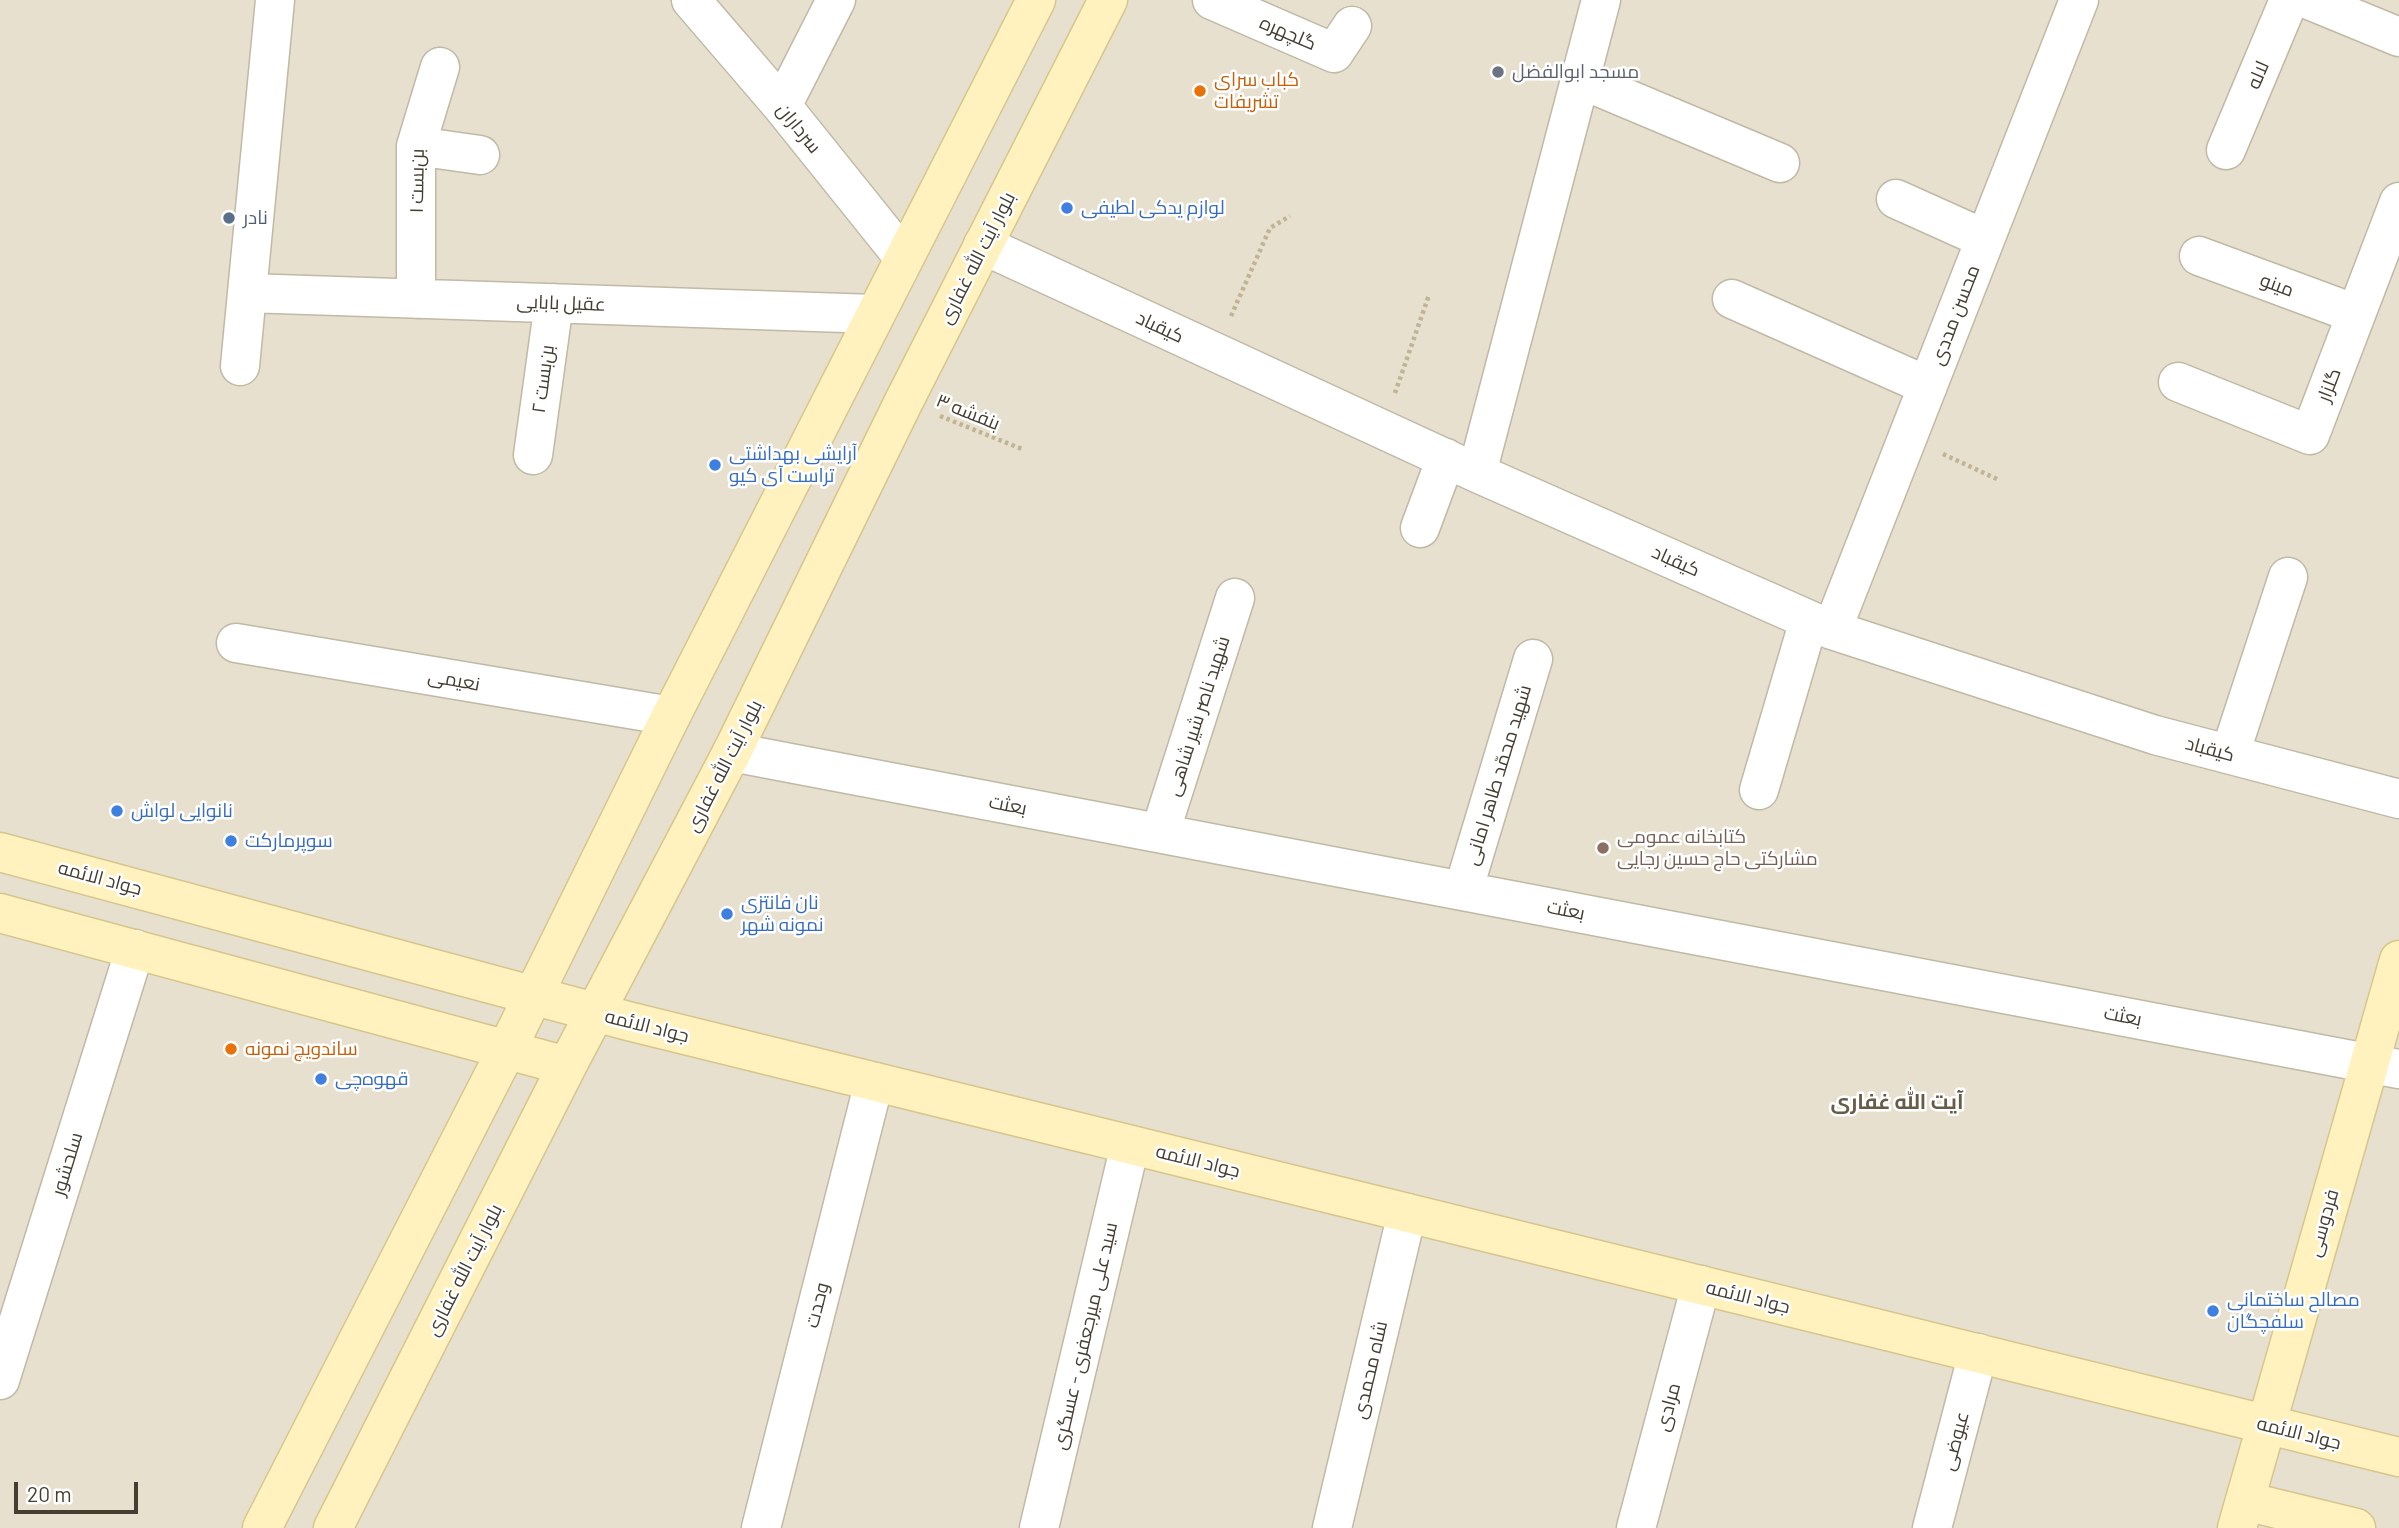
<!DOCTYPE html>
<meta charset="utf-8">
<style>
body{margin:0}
#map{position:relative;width:2399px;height:1528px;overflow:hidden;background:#f2eee1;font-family:Barlow,sans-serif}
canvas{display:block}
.scale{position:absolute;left:14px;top:1482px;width:124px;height:32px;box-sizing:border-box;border:4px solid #443d32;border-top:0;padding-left:9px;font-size:21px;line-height:24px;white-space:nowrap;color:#443d32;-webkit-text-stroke:5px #fff;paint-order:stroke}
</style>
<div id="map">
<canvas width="2399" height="1528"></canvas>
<div class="scale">20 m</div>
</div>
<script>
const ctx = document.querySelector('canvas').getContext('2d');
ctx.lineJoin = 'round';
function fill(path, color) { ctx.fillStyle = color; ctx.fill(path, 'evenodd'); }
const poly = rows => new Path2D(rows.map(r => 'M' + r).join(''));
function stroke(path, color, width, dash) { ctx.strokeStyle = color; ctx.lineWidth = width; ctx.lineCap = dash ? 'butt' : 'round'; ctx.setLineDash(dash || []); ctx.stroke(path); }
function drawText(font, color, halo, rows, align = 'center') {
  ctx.font = font + ' Barlow,Cairo,sans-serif'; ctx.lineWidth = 5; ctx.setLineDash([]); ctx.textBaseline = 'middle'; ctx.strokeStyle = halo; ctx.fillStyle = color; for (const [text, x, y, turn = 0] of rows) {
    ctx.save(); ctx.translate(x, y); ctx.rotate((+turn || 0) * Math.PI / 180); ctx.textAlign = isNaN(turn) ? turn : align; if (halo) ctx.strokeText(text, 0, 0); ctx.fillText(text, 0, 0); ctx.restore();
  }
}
fill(poly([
 [0,0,2399,0,2399,1528,0,1528]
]), '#e7e0cf');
const street = poly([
 [691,0,782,106,904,258],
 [1212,0,1334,53,1352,26],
 [2309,0,2399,37],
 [1580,79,1780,163],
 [782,106,836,0],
 [416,146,480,155],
 [2226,150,2289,0],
 [1896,199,1985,239],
 [983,245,1477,473,1832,630,2155,735,2399,799],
 [2199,256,2356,314],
 [247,293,875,314],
 [416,299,416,146,440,67],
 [1732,299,1928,386],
 [240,366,275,0],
 [2178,382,2310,435,2399,202],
 [533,455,554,303],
 [1477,473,1601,0],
 [1420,528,1446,458],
 [1832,630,2079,0],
 [236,643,671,716],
 [732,752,2399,1069],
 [2230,754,2288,577],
 [1759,790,1809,620],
 [1160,833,1235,598],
 [1463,891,1533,659],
 [0,1380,135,949],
 [761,1528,874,1082],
 [1039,1528,1130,1145],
 [1332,1528,1407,1213],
 [1636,1528,1701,1285],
 [1932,1528,1978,1353]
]);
const secondary = poly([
 [0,852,628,1021,2399,1457],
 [0,913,567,1066],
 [2245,1501,2356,1528],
 [262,1528,507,1049,671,716,1036,0],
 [333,1528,567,1066,732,752,904,401,1108,0],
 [2237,1528,2399,960]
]);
stroke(street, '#c1b9a6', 41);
stroke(secondary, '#d6c68c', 41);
stroke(poly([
 [1231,316,1270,228,1290,216],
 [1395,393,1429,295],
 [940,416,1022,449],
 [1943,454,1999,480]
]), '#c1b393', 4.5, [3.5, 3.5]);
stroke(street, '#fff', 38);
stroke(secondary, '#fff2be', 38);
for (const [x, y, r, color] of [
 [1498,72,7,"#6b7280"],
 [1200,91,7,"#e8710a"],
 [1067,208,7,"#3f7fe0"],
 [229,218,7,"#5c6f8a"],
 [715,465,7,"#3f7fe0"],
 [117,811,7,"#3f7fe0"],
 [231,841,7,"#3f7fe0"],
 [1603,848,7,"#8d6e63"],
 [727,914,7,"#3f7fe0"],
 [231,1049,7,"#e8710a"],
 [321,1079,7,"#3f7fe0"],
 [2213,1311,7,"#3f7fe0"]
]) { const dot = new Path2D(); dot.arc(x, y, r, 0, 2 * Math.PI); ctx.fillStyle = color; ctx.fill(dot); stroke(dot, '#fff', 2.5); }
drawText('19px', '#443d32', '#fff', [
 ["گلچهره",1288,33,23],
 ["لاله",2258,75,-67],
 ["سرداران",799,128,51],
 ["بن‌بست ۱",417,181,-89],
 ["بلوار آیت الله غفاری",977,258,-63],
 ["مینو",2277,285,20],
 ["عقیل بابایی",561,303,2],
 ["محسن مددی",1955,315,-69],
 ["کیقباد",1160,327,25],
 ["بن‌بست ۲",543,379,-82],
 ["گلزار",2329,385,-69],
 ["بنفشه ۳",968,412,22],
 ["کیقباد",1676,561,24],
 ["نعیمی",454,680,10],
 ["شهید ناصر شیر شاهی",1198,716,-72],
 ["کیقباد",2210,749,15],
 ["بلوار آیت الله غفاری",724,766,-63],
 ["شهید محمّد طاهر امانی",1498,775,-73],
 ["بعثت",1008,805,11],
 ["جواد الائمه",100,878,15],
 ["بعثت",1566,910,11],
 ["بعثت",2123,1016,11],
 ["جواد الائمه",647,1026,14],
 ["جواد الائمه",1198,1161,14],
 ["سلحشور",67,1164,-73],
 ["فردوسی",2323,1223,-74],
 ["بلوار آیت الله غفاری",464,1270,-63],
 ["جواد الائمه",1748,1297,14],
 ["وحدت",817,1305,-76],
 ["سید علی میرجعفری - عسگری",1085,1336,-77],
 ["شاه محمدی",1370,1370,-77],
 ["مرادی",1668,1407,-75],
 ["جواد الائمه",2299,1433,14],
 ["عیوضی",1955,1441,-75]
]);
drawText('19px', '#5b616d', '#fff', [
 ["مسجد ابوالفضل",1512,72]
], 'left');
drawText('19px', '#c56008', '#fff', [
 ["کباب سرای",1214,80],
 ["تشریفات",1214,102],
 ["ساندویچ نمونه",245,1049]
], 'left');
drawText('19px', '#366cbe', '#fff', [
 ["لوازم یدکی لطیفی",1081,208],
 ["آرایشی بهداشتی",729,454],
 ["تراست آی کیو",729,476],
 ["نانوایی لواش",131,811],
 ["سوپرمارکت",245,841],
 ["نان فانتزی",741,903],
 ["نمونه شهر",741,925],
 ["قهوه‌چی",335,1079],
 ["مصالح ساختمانی",2227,1300],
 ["سلفچگان",2227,1322]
], 'left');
drawText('19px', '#4e5e75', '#fff', [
 ["نادر",243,218]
], 'left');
drawText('19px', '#785e54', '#fff', [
 ["کتابخانه عمومی",1617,837],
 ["مشارکتی حاج حسین رجایی",1617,859]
], 'left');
drawText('bold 21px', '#675c48', '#fff', [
 ["آیت الله غفاری",1897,1102]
]);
</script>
